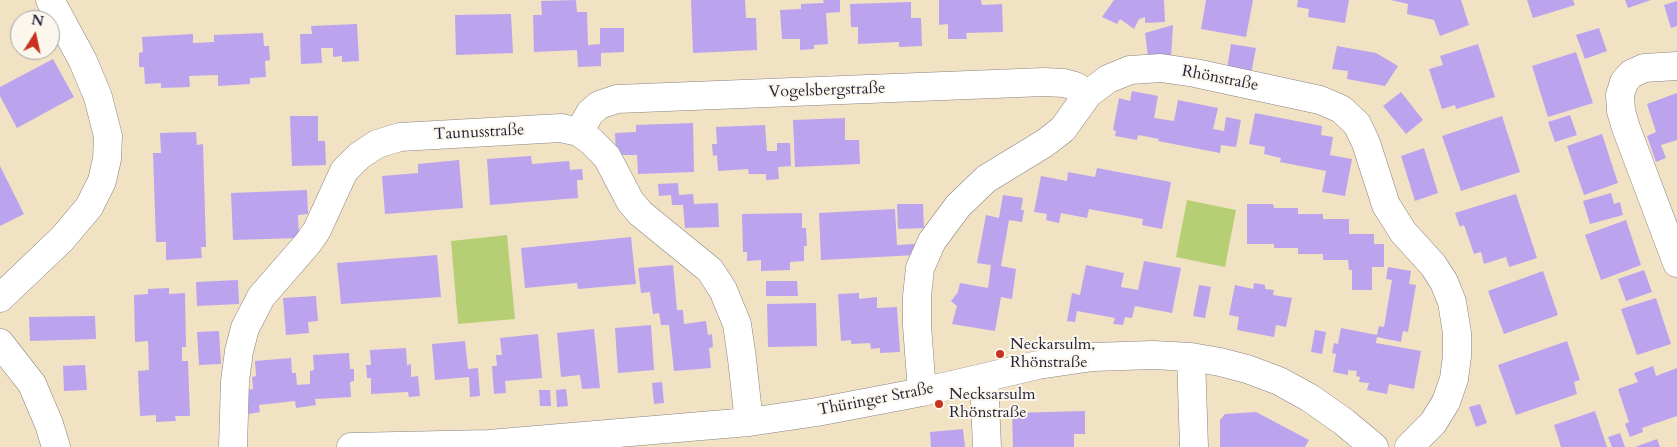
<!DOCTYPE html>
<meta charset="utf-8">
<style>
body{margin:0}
#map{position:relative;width:1677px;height:447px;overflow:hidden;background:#f1e2c4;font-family:Cardo,serif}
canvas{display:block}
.north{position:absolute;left:10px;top:10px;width:50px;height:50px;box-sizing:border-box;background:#fbf7ec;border:1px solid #a4a2a5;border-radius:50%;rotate:10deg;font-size:14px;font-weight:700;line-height:20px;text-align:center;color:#22223b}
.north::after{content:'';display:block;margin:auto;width:18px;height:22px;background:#c8321e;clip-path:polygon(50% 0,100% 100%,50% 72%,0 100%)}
</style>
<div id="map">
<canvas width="1677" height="447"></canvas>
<div class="north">N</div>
</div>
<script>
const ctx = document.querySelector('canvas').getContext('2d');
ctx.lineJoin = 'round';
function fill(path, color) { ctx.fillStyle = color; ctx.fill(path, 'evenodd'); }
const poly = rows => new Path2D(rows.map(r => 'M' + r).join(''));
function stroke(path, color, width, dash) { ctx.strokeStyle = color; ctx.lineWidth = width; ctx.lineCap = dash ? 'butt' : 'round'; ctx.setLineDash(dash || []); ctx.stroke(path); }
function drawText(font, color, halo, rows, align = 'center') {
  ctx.font = font + ' Cardo,serif'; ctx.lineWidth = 4; ctx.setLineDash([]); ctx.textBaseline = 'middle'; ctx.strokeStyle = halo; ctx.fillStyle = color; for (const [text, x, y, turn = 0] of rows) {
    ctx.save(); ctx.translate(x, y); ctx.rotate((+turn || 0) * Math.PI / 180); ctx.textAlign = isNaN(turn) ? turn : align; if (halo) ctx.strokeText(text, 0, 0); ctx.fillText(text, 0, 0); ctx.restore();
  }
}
fill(poly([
 [1187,200,1236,210,1225,267,1176,257],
 [507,235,515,319,458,324,451,241]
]), '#b7cf74');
fill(poly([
 [576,0,577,12,587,12,588,45,600,44,600,28,624,28,624,52,601,53,601,66,578,67,577,50,534,52,533,15,542,15,541,1],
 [691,0,745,0,746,18,756,18,757,50,693,53],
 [823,0,840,0,840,12,826,13,828,44,814,45,814,49,800,50,800,39,782,39,780,10,801,9,801,4,824,3],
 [939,0,981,0,982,5,1002,4,1003,32,966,33,967,39,948,39,948,24,939,25],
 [1114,0,1164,0,1165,22,1145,23,1145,17,1139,19,1134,29,1120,19,1117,24,1102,17],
 [1206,0,1253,0,1246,37,1201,29],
 [1298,0,1349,0,1345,23,1308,17,1309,9,1297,7],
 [1391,0,1461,0,1469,25,1440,36,1434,20,1407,14,1408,4],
 [1527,0,1573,0,1575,5,1533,18],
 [1625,0,1651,0,1628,8],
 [1677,1,1677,26,1671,28,1664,5],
 [911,2,911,18,921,18,922,46,899,47,899,42,858,44,858,27,851,27,850,4],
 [511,14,513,53,456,55,455,15],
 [357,24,359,61,342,62,342,56,333,57,333,48,321,48,322,63,301,64,300,34,312,34,311,26],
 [1173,25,1171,58,1148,56,1145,33],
 [1599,28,1607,51,1585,59,1576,35],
 [263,33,264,46,269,46,270,60,265,61,266,77,250,78,250,84,218,86,218,75,189,76,190,87,161,88,161,83,145,84,144,67,139,67,139,53,143,52,142,37,193,34,193,43,214,42,214,35],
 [1231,44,1256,48,1251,74,1227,69],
 [1478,44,1495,97,1456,109,1455,105,1442,109,1429,69,1443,65,1440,56],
 [1337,46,1376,53,1398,66,1385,86,1347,79,1348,71,1332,69],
 [1576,52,1593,103,1548,117,1532,66],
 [53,59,74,97,17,128,0,96,0,87],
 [1132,91,1158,96,1154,118,1174,121,1178,100,1218,108,1213,129,1224,131,1226,117,1241,120,1236,147,1221,145,1220,153,1158,141,1159,139,1138,135,1137,140,1115,136,1116,131,1113,130,1119,98,1130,101],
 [1401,92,1423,120,1406,134,1383,106],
 [1677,93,1677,140,1661,145,1666,158,1656,162,1647,136,1656,132,1647,104],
 [1255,113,1322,126,1321,135,1333,137,1330,155,1352,159,1345,196,1322,192,1326,171,1280,162,1281,158,1264,154,1265,147,1249,144],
 [1570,115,1577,135,1555,142,1548,122],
 [290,116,318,116,318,141,325,141,326,165,292,166],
 [1502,116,1520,172,1461,191,1442,136],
 [845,118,845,140,859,140,860,164,795,167,793,120],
 [693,123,694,172,638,174,637,155,616,155,615,133,636,132,636,125],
 [765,125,767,151,777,151,777,143,790,143,791,166,778,167,779,179,766,180,766,174,749,174,748,169,718,171,717,155,713,156,712,144,717,144,716,127],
 [196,132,197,145,203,144,206,247,201,247,202,258,166,260,166,242,156,242,153,153,161,153,160,133],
 [1602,134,1618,183,1584,195,1567,146],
 [1424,148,1438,193,1415,201,1401,156],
 [531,156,532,164,569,161,570,170,582,169,583,180,577,180,578,198,490,205,487,159],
 [459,160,463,208,385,214,382,176,418,173,418,164],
 [0,166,24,214,0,226],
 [1097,168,1171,182,1162,229,1142,225,1143,219,1089,209,1087,218,1061,213,1059,223,1046,220,1047,214,1034,212,1041,176,1067,181,1068,172,1095,177],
 [678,183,679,195,693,194,694,204,718,203,719,227,685,228,683,205,672,205,671,195,659,196,658,184],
 [307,190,308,214,298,215,299,238,233,240,231,193],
 [1611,193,1614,204,1620,202,1623,215,1590,224,1583,201],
 [1516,194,1537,258,1509,267,1506,257,1484,264,1481,252,1474,254,1464,225,1460,227,1455,213],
 [1003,195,1023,198,1021,210,1024,210,1022,222,1009,220,1001,266,1016,269,1012,299,1001,297,995,331,952,324,957,306,951,301,958,292,960,283,988,288,991,265,977,263,986,215,999,218],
 [897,204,923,204,924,228,898,229],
 [1247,204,1273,204,1274,208,1298,208,1298,214,1323,214,1323,219,1349,219,1349,234,1374,234,1374,244,1384,244,1384,267,1372,267,1372,290,1352,290,1352,270,1349,270,1348,260,1323,260,1323,254,1298,254,1298,248,1274,248,1274,244,1247,244],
 [895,209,897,245,916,244,917,255,821,260,819,213],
 [802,213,802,228,806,228,807,246,804,246,804,261,790,262,790,270,761,271,761,260,747,261,747,252,743,252,742,214],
 [1626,220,1641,265,1601,280,1585,235],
 [631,237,636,284,578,289,577,283,525,288,521,248],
 [437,255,441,297,341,304,337,263],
 [1144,261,1181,268,1172,313,1135,306,1132,318,1125,317,1123,325,1113,324,1115,318,1077,311,1075,322,1067,321,1072,293,1080,295,1086,265,1124,273,1121,287,1138,290],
 [673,265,677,310,683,310,684,324,706,321,708,335,712,334,713,347,709,348,711,368,674,371,669,325,661,325,659,313,653,314,650,292,641,293,638,268],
 [1388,267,1411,271,1409,284,1416,285,1408,332,1403,331,1401,342,1377,337,1376,343,1421,351,1414,389,1389,384,1387,394,1367,390,1369,383,1359,382,1360,377,1356,376,1357,371,1348,370,1348,375,1333,372,1336,354,1332,353,1334,343,1338,344,1341,328,1377,335,1379,326,1384,327,1392,280,1386,279],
 [1644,270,1652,292,1626,301,1618,279],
 [1543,271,1558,315,1504,334,1488,291],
 [238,280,239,304,197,306,196,282],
 [766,281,797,281,798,296,766,296],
 [1254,283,1265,285,1265,289,1274,290,1273,295,1292,298,1286,327,1276,325,1274,337,1237,330,1239,317,1229,315,1235,285,1253,289],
 [1199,285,1211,287,1205,318,1193,316],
 [169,288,169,294,185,293,186,347,182,347,182,361,188,361,190,416,175,416,176,421,156,422,156,415,140,416,138,371,149,370,148,341,135,342,134,295,148,294,148,289],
 [859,293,859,299,877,297,877,308,897,307,900,352,880,353,880,348,871,349,870,343,851,344,851,340,841,341,838,294],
 [316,296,318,321,308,322,309,333,286,335,283,298],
 [1656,298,1671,344,1637,355,1621,309],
 [816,303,817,346,768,347,767,304],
 [95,316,96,339,30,341,29,317],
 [651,325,654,370,618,373,615,328],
 [594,329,600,388,582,389,580,375,561,377,557,333],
 [1315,330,1326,332,1322,354,1311,352],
 [219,331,221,364,199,365,197,332],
 [538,334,542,378,505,381,506,393,494,394,492,366,497,366,496,355,502,355,500,338],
 [465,341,468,369,478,368,480,396,470,397,469,377,435,380,432,344],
 [1567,341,1580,380,1574,382,1577,394,1516,415,1498,365],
 [406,348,407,365,411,364,411,377,418,376,420,396,409,397,408,392,371,394,371,378,367,378,366,365,371,365,370,350],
 [349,353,350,369,354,369,354,381,350,382,351,397,315,399,316,405,296,408,295,401,259,405,260,412,249,414,246,390,253,389,252,377,256,376,255,361,291,358,292,373,296,373,297,385,310,384,310,371,314,370,313,355],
 [85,365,87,390,64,391,63,366],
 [1653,366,1656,376,1677,368,1677,416,1642,428,1643,432,1630,437,1625,424,1629,422,1618,389,1638,382,1634,373],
 [662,382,664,403,654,404,652,383],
 [566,389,568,406,557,407,556,390],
 [539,390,550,390,551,406,540,406],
 [1480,404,1487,423,1476,427,1469,407],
 [1085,411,1085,434,1074,434,1074,447,1013,447,1012,413],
 [1595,411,1607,447,1561,447,1554,425],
 [1256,412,1309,440,1305,447,1220,447,1220,420,1225,414],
 [963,429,965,447,931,447,930,432],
 [1620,433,1625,447,1612,447,1608,437],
 [1657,439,1660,447,1635,447]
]), '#bca3ee');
const minor = poly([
 [1677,66,1644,68,1631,74,1624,82,1620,95,1621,111,1626,128,1677,263],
 [579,132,590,113,599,105,617,99,1044,82,1064,83,1075,86,1088,94],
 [0,298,62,239,89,207,102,181,107,159,108,136,98,97,83,61,50,0],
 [0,343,32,384,49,424,56,447],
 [1191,357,1194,447],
 [984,378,987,447],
 [922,392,917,326,917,296,920,268,932,241,958,206,986,179,1045,143,1063,129,1088,94,1108,79,1130,70,1161,68,1195,73,1320,100,1341,109,1357,124,1366,143,1386,205,1403,232,1433,265,1444,282,1452,302,1457,333,1457,356,1454,379,1446,402,1433,423,1409,447],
 [233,447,235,381,239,351,245,328,261,297,308,243,317,230,344,171,359,156,377,144,400,137,561,128,579,132,591,141,607,157,630,201,640,213,710,270,723,290,737,324,742,359,749,422],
 [351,447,489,444,749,422,817,412,922,392,1038,365,1093,357,1153,355,1191,357,1220,362,1247,369,1279,381,1310,398,1344,422,1374,447]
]);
stroke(minor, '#8a8280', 29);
stroke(minor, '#fff', 28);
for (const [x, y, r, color] of [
 [1000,354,5,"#c8321e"],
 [939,404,5,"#c8321e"]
]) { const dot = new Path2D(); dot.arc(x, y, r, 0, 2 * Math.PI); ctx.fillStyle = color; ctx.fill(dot); stroke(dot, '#fbf7ec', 2); }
drawText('16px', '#22223b', '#fbf7ec', [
 ["Rhönstraße",1220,79,11],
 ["Vogelsbergstraße",827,91,-2],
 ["Taunusstraße",479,133,-3],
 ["Thüringer Straße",876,400,-11]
]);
drawText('16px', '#22223b', '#fbf7ec', [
 ["Neckarsulm,",1010,345],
 ["Rhönstraße",1010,363],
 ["Necksarsulm",949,395],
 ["Rhönstraße",949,413]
], 'left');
</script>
